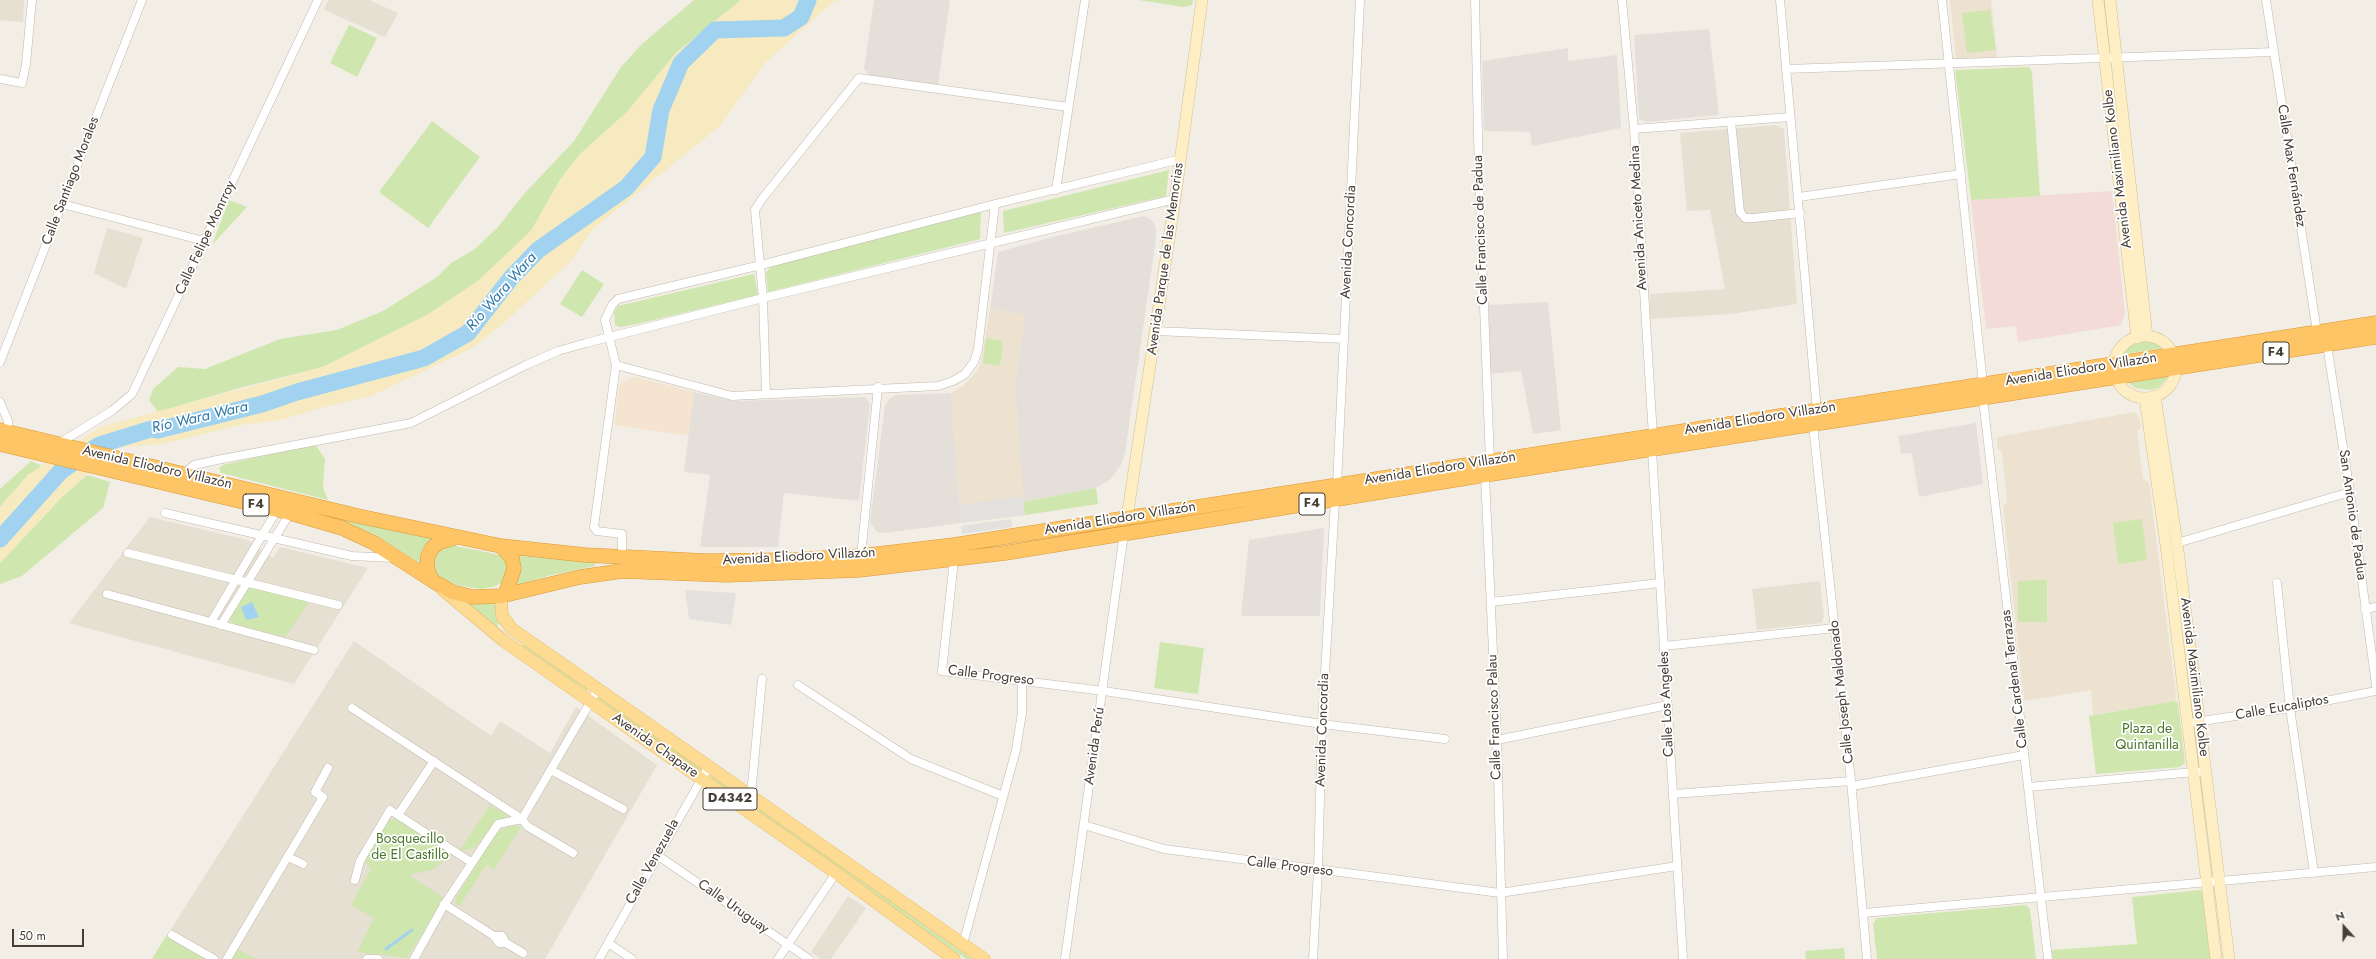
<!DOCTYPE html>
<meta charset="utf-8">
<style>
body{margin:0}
#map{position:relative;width:2376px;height:959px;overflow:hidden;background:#f2eee5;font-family:Jost,sans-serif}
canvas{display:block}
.north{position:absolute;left:2324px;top:907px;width:40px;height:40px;-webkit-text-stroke:3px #fff;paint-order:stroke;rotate:339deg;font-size:11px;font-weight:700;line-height:16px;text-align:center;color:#453e35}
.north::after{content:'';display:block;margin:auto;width:14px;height:18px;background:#453e35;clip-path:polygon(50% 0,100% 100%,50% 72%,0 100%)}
.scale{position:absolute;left:12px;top:929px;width:72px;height:18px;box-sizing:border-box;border:2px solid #453e35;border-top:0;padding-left:5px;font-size:12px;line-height:14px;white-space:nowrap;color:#453e35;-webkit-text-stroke:3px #fff;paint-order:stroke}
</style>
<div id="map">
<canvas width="2376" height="959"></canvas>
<div class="north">N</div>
<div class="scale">50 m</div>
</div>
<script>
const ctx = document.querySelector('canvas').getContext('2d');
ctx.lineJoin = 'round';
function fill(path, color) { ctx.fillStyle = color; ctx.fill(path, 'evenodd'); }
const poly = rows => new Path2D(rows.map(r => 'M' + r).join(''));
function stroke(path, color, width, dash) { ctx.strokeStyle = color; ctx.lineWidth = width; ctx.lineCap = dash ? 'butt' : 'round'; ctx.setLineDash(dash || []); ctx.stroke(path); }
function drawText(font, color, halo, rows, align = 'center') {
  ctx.font = font + ' Jost,sans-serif'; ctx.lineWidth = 3.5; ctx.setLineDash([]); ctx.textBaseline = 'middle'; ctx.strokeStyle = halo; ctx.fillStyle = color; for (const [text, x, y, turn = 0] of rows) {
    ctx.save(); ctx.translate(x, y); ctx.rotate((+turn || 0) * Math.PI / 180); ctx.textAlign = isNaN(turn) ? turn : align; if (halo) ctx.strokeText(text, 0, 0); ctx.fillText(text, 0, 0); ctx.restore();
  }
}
fill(poly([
 [0,0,24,0,23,22,0,20],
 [328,0,369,0,398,13,385,37,324,10],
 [1776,125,1784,129,1797,304,1731,314,1650,319,1650,294,1725,289,1710,210,1687,211,1680,133],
 [107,228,143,238,126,289,94,273],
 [150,517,248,540,273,558,280,547,368,568,294,684,69,623],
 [1820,581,1824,617,1821,623,1757,630,1752,589],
 [354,641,491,736,500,721,550,753,576,707,657,765,545,959,152,959],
 [848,896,866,908,831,959,821,959,811,952]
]), '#e6e0d3');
fill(poly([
 [635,377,694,392,689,436,615,425,618,388,621,382]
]), '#f5e4d0');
fill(poly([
 [874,0,950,0,938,85,869,75,864,69],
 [1709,29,1719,115,1647,122,1639,119,1634,35],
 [1568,48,1568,61,1617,55,1621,128,1532,146,1530,132,1484,131,1482,61],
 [1144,216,1152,220,1156,227,1156,239,1125,453,1121,465,1111,479,1096,488,1023,502,1015,386,1025,315,990,309,998,252,1052,237],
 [1548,302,1561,430,1533,434,1521,371,1490,374,1489,305],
 [694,392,733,401,865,397,870,403,859,501,784,493,778,547,700,547,710,475,684,472],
 [951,393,961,523,885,533,877,532,870,522,885,406,890,398,896,395],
 [1976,423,1983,484,1919,497,1912,453,1901,454,1898,436],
 [1324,528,1320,616,1241,616,1249,540]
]), '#e5dfda');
fill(poly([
 [1950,0,1991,0,1997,57,1956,59],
 [990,309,1025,315,1015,386,1025,515,961,523,951,393,963,386,978,370,982,358],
 [2134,412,2139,416,2141,427,2137,431,2143,479,2149,483,2176,695,2175,701,2093,715,2091,690,2024,701,2003,506,2007,502,2002,451,1997,449,1997,437]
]), '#ece2cf');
fill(poly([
 [2112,191,2125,313,2121,325,2018,342,2016,326,1986,329,1971,200]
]), '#f3dbd8');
fill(poly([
 [694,0,741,0,676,53,627,112,579,155,560,180,531,231,478,281,427,315,323,367,243,387,158,412,149,400,153,389,178,367,205,369,280,339,337,330,383,311,437,277,451,263,475,249,498,227,524,194,574,141,621,67,642,44],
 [1139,0,1193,0,1192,5,1184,7],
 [1990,10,1996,50,1967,53,1962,13],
 [349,25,377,38,357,77,330,63],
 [2029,67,2032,72,2040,196,1971,200,1955,70],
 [432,121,480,157,428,228,379,192],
 [1169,170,1166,196,1004,233,1003,211],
 [229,200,247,207,212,245],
 [981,212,980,239,768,292,766,273,771,266],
 [582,270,604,284,582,317,560,304],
 [754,274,758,295,641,323,621,327,615,325,614,312,618,306],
 [986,338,1003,341,1000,366,983,363],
 [2142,340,2158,343,2164,348,2124,354,2128,347],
 [2169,376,2158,388,2150,390,2135,388,2128,382],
 [315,444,325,459,323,488,328,500,221,473,219,468,223,465],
 [31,461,42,466,28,475,0,507,0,489],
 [87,475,110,482,103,508,22,576,0,584,0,563,62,497],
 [1096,488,1098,504,1025,515,1023,502],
 [318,513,433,539,422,552,420,563,372,533],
 [2142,519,2147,560,2118,564,2113,523],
 [450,545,501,555,508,563,504,582,493,587,481,589,456,585,438,577,432,563,437,550],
 [518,556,595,562,595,566,551,575,514,586,519,577],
 [2047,580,2047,622,2018,622,2018,581],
 [251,587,310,601,285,637,234,624,229,618,248,588],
 [462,601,480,604,498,603,495,616,499,623,497,627],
 [1160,642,1204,648,1198,694,1154,688],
 [523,643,589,688,587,691,522,647],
 [599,697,702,767,700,771,597,700],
 [2175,701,2178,703,2185,763,2180,767,2096,774,2089,716],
 [712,775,972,959,966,959,710,778],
 [490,805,506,814,507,817,494,823,475,848,459,851],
 [409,817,454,848,452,855,432,870,409,875,444,898,407,958,357,952,374,918,351,905,371,869,366,863,365,859,389,820],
 [512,825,521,827,494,870,486,865,460,906,456,904,455,899,497,832],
 [2200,890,2206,895,2212,959,2052,959,2052,950,2137,944,2132,897],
 [2026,905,2030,909,2036,959,1877,959,1873,924,1877,918],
 [166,936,209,959,152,959],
 [1844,948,1845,959,1806,959,1805,951],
 [238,949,256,959,232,959]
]), '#cfe7ae');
fill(poly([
 [741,0,839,0,833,2,764,64,720,126,593,229,572,260,503,324,474,347,371,396,324,407,280,420,241,425,163,444,115,448,62,497,0,563,0,507,28,475,100,427,323,367,427,315,478,281,531,231,560,180,579,155,627,112,676,53]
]), '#f7eac0');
fill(poly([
 [1022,496,1025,515,961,523,959,505],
 [1011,519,1012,527,962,534,961,526],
 [685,590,736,593,731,625,689,619]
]), '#e3e1dd');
fill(poly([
 [252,602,259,617,246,620,241,607]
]), '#a1d3f0');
stroke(poly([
 [386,949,412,930]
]), '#a1d3f0', 3);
stroke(poly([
 [0,539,61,471,99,445,151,429,158,430,262,404,297,392,424,358,468,333,511,278,538,250,626,188,653,157,661,110,681,63,715,30,784,28,801,17,808,0]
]), '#a1d3f0', 17);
const street = poly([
 [1475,0,1479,177,1490,461],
 [1622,0,1634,129,1653,436],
 [1780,0,1817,411],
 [1942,0,1983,384],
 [2266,0,2317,332],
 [1786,69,2274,52],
 [0,79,22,83,26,64,32,0],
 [1731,121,1740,212,1745,218,1754,218,1800,213],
 [1634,129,1790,117],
 [1056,190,1085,0],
 [1799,197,1961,174],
 [62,204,204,241],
 [1155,331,1344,339],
 [2327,345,2350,492,2376,685],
 [0,362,142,0],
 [616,365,732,396,938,386,953,381,965,374,974,362,978,349,995,204],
 [766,394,763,298,755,210,762,199,859,78,1068,107],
 [1983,399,2048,959],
 [0,402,8,421,8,432],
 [1813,425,1851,781,1867,959],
 [58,444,113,410,132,394,318,0],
 [1652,450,1683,959],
 [183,474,194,465,217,460,411,423,526,365,558,351,586,343,763,298,1175,199],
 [1485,475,1497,740,1503,959],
 [1337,485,1360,0],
 [165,513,352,556,393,558],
 [2177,543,2350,492],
 [128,553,338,605],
 [861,556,878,387],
 [622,557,622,534,597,531,594,527,616,365,605,320,612,305,618,299,761,265,995,204,1181,159],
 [954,560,942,671,1104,691,1322,724,1445,739],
 [2277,583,2290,708,2314,873],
 [107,594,314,650],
 [1491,602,1660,583],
 [2365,609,2376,607],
 [211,622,277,510],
 [221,625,290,513],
 [1664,646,1835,628],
 [798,685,911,759,1003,796],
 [352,708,522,819,527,826,573,853],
 [2195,722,2290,708,2376,691],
 [1497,740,1668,705],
 [551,770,623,809],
 [1852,786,2024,755],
 [2028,787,2206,771],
 [1673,794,1851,781],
 [751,795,762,679],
 [398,815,434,761],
 [1084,825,1164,849,1500,893,1677,866],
 [657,855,809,959],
 [288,857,303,864],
 [355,880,360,861,390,810,471,862],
 [444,904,494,936,499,943,506,943],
 [1864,913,2376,867],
 [172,935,214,959],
 [494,936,502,936,506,943,523,953],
 [608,943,632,959],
 [963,944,1016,750,1022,713,1022,680],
 [227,959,323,797,315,792,328,768],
 [367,959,378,959],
 [414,959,444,905,498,824,522,819,598,689],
 [599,959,709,766],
 [778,959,836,873],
 [1065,959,1124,533],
 [1313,959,1318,870,1322,724,1335,501]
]);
const secondary = poly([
 [2098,0,2137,338],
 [2110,0,2147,336],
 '2114 367a31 31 0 1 1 62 0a31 31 0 1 1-62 0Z',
 [2155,396,2177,543,2229,959],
 [2145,398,2166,545,2216,959],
 [1127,518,1175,199,1202,0]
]);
const primary = poly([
 [442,589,504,641,836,873,954,959],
 [501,596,502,616,512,629,984,959]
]);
const highway = poly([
 [0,430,358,516,501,546,585,555,706,561,789,560,861,556,954,545,2376,323],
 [0,444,290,513,342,528,374,543,433,581],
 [454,538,440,542,432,548,428,556,427,565,429,574,433,581,452,592,473,597,501,596,580,577,622,571,726,575,859,570,1005,553,1485,475,2376,337],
 [501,546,512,558,514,569,505,595]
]);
stroke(street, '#c1b8ab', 9);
stroke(secondary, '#d3c095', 12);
stroke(primary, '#e3b763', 13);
stroke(highway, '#dc9835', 15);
stroke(street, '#fff', 8);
stroke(secondary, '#feeec3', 11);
stroke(primary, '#fedb93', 12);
stroke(highway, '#fdc566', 14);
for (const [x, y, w] of [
 [2276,353,26],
 [1312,504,26],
 [256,505,26],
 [730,799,54]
]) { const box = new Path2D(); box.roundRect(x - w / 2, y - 11, w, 22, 3); ctx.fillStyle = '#fff'; ctx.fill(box); stroke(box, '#453e35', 1); }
drawText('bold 13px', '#453e35', null, [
 ["F4",2276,353],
 ["F4",1312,504],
 ["F4",256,505],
 ["D4342",730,799]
]);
drawText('14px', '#453e35', '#fff', [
 ["Calle Max Fernández",2291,166,81],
 ["Avenida Maximiliano Kolbe",2118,169,-97],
 ["Calle Santiago Morales",71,181,-69],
 ["Avenida Aniceto Medina",1639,218,-93],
 ["Calle Francisco de Padua",1481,230,-92],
 ["Calle Felipe Monrroy",206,238,-65],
 ["Avenida Concordia",1349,242,-87],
 ["Avenida Parque de las Memorias",1166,259,-82],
 ["Avenida Eliodoro Villazón",2081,370,-9],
 ["Avenida Eliodoro Villazón",1760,419,-9],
 ["Avenida Eliodoro Villazón",157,468,13],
 ["Avenida Eliodoro Villazón",1440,469,-9],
 ["San Antonio de Padua",2352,515,82],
 ["Avenida Eliodoro Villazón",1120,519,-9],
 ["Avenida Eliodoro Villazón",799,557,-3],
 ["Calle Progreso",991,676,7],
 ["Avenida Maximiliano Kolbe",2194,677,83],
 ["Calle Cardenal Terrazas",2015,679,-97],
 ["Calle Joseph Maldonado",1842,692,-96],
 ["Calle Los Angeles",1667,704,-93],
 ["Calle Eucaliptos",2282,708,-10],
 ["Calle Francisco Palau",1495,717,-92],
 ["Avenida Concordia",1323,730,-88],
 ["Avenida Chapare",655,746,35],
 ["Avenida Perú",1095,746,-82],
 ["Calle Venezuela",653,862,-61],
 ["Calle Progreso",1290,867,7],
 ["Calle Uruguay",733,907,35]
]);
drawText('14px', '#497628', '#fff', [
 ["Plaza de",2147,730],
 ["Quintanilla",2147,746],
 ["Bosquecillo",410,840],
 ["de El Castillo",410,856]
]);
drawText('italic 15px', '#2e79a8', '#fff', [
 ["Río Wara Wara",502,292,-49],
 ["Río Wara Wara",200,418,-13]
]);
</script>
